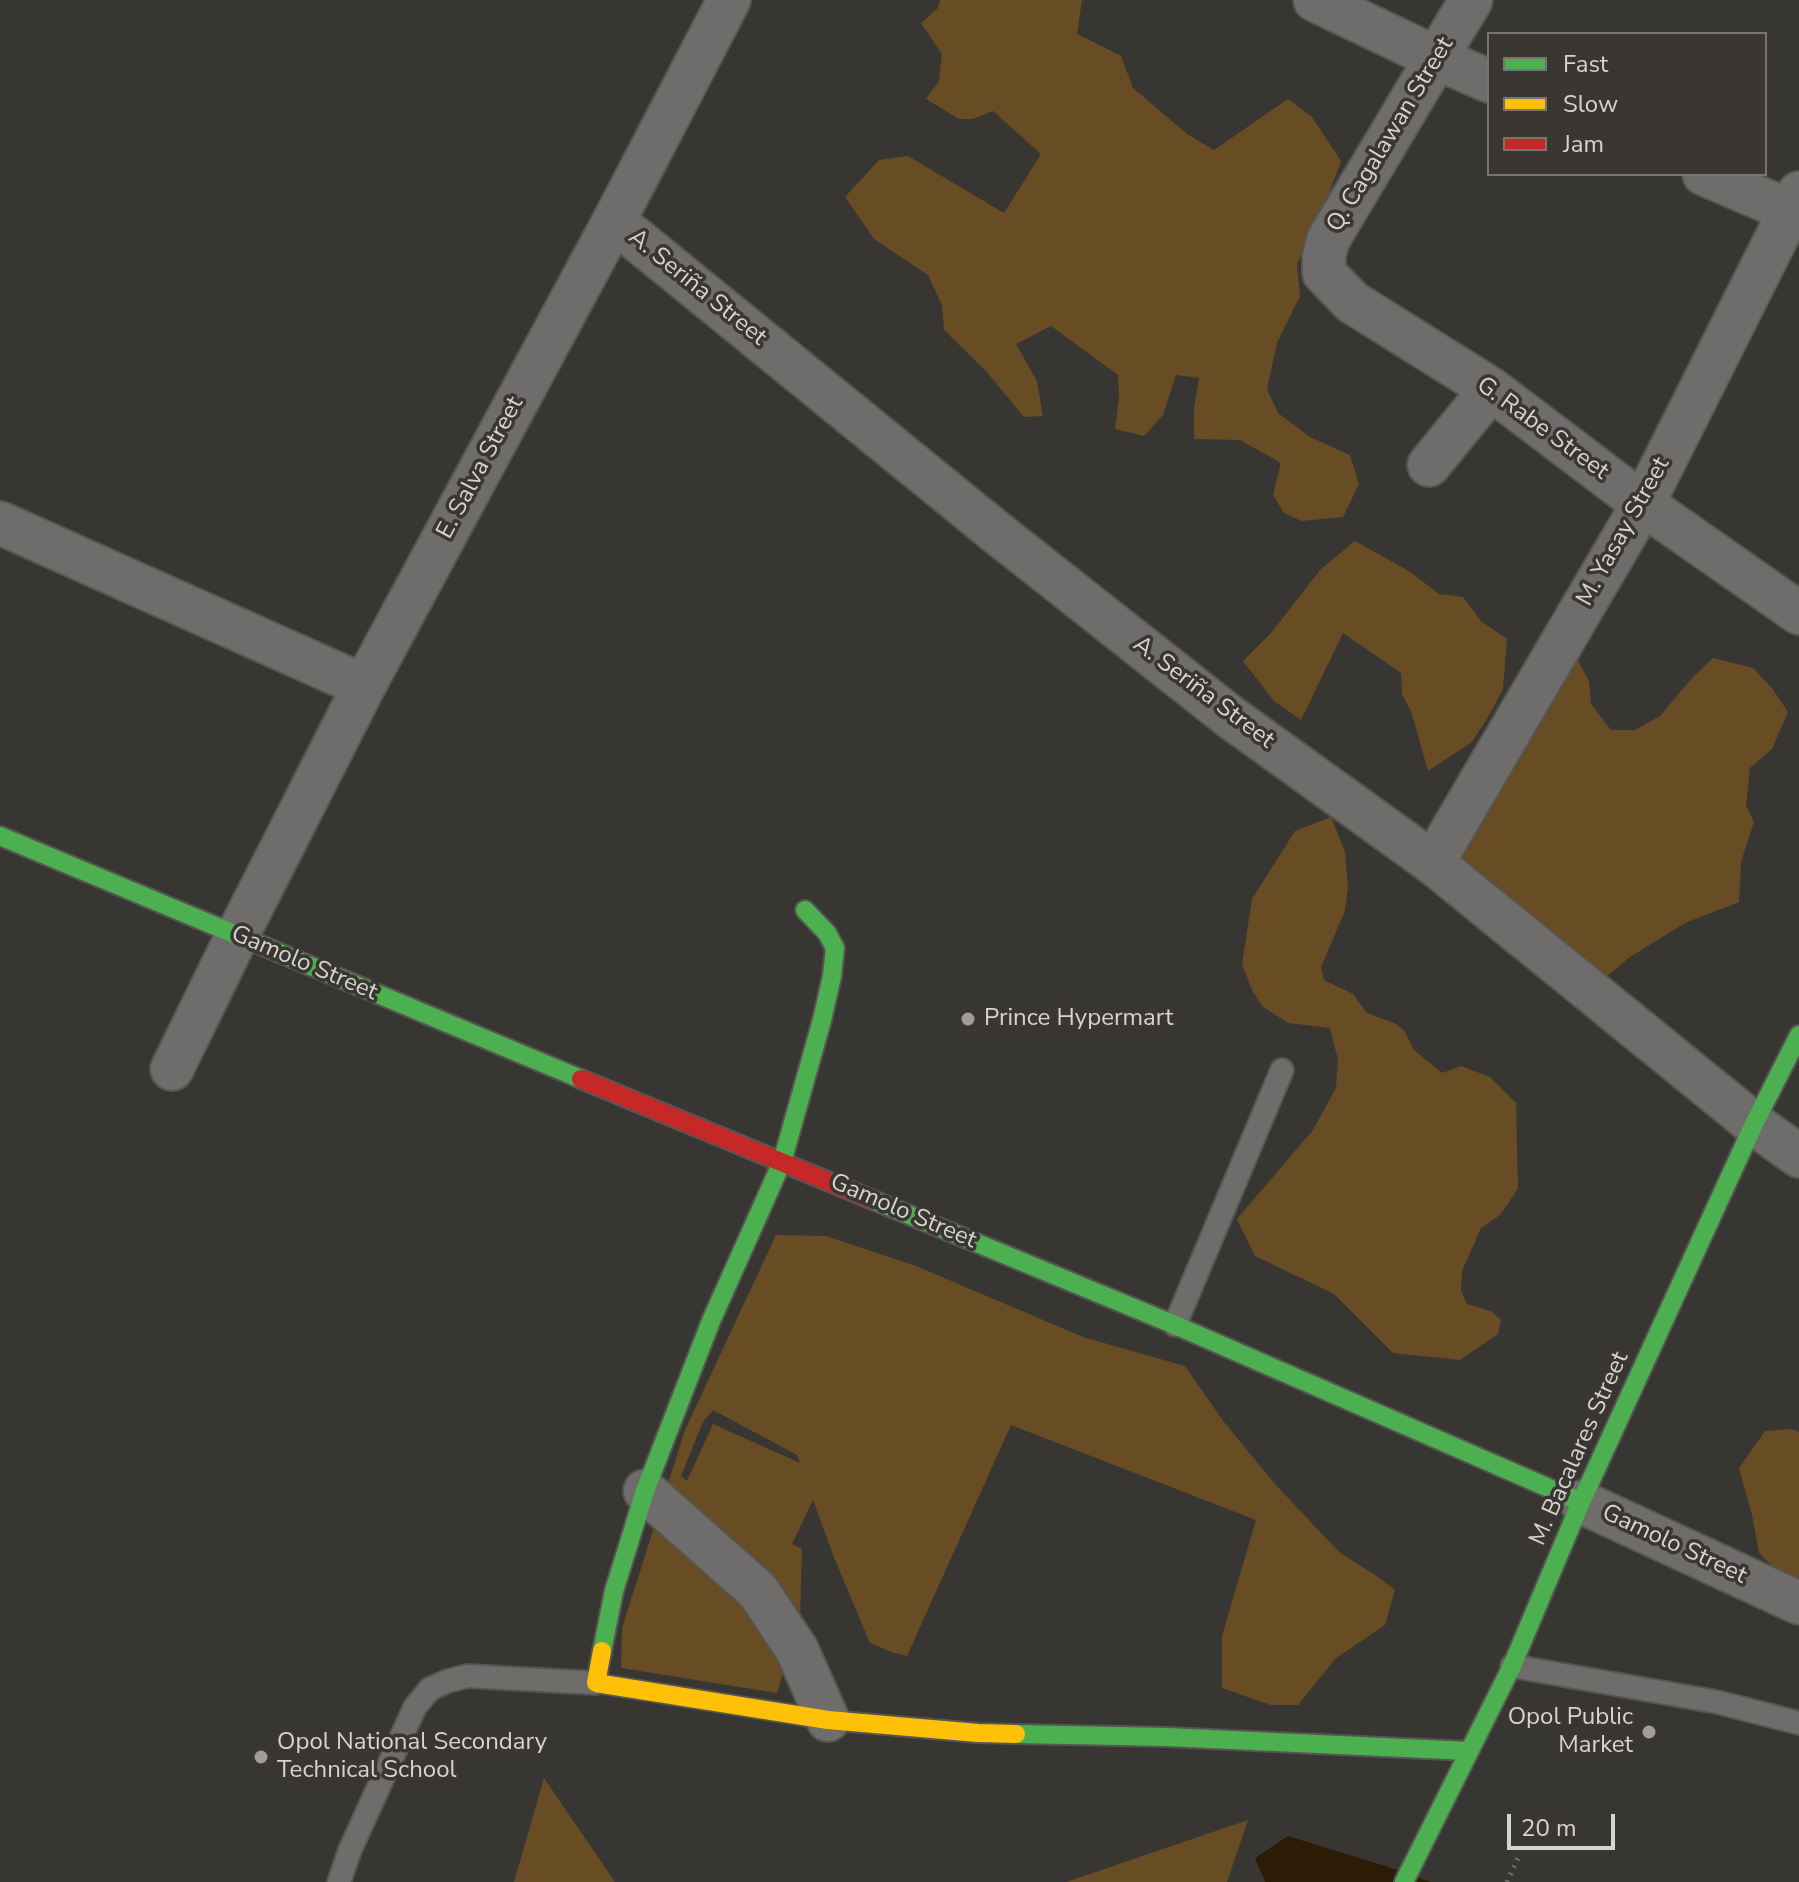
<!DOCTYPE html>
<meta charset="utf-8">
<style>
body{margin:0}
#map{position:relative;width:1799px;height:1882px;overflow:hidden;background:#383633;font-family:"Nunito Sans",sans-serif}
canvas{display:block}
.legend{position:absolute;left:1487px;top:32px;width:280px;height:144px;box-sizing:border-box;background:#3a3631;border:2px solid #787571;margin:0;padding:10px 14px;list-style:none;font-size:24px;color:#d6d4d1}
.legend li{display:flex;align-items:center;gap:16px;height:40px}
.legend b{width:40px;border:2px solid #787571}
.scale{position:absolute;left:1507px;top:1814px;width:108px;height:36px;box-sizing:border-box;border:4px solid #d6d4d1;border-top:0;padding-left:10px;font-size:24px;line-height:28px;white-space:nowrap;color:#d6d4d1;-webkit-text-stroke:6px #3a3631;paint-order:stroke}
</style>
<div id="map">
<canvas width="1799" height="1882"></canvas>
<ul class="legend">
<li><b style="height:10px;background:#4caf50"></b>Fast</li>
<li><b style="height:10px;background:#ffc107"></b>Slow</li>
<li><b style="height:10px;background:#c62828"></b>Jam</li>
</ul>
<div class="scale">20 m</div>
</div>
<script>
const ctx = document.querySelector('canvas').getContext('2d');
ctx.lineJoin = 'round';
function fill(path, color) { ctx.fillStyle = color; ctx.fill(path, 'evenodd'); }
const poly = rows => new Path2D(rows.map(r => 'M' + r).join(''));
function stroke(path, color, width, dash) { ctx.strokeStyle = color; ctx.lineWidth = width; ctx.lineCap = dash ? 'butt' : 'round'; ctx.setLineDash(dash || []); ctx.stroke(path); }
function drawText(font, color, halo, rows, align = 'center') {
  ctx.font = font + ' "Nunito Sans",sans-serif'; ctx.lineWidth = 7; ctx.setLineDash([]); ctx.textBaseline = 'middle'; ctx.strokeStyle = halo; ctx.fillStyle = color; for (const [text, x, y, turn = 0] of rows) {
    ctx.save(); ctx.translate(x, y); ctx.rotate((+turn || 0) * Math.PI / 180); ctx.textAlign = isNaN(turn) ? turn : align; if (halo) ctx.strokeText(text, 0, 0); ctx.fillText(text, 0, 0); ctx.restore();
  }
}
fill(poly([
 [940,0,1082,0,1077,34,1121,56,1133,88,1187,134,1214,150,1288,99,1312,117,1341,161,1319,221,1297,264,1300,296,1277,343,1267,389,1278,413,1310,437,1350,455,1359,484,1343,517,1301,521,1283,512,1273,494,1281,463,1240,440,1194,439,1194,408,1199,378,1176,375,1163,415,1144,436,1115,429,1119,398,1118,375,1051,326,1016,344,1037,381,1043,416,1024,417,986,371,944,330,942,305,928,275,874,239,845,197,879,160,908,156,1004,213,1041,154,993,111,973,119,959,119,926,99,939,81,942,54,921,23,938,8],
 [1355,541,1409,571,1439,594,1463,597,1481,621,1507,639,1503,689,1487,719,1472,742,1428,771,1411,711,1402,694,1401,673,1343,633,1301,720,1274,701,1243,661,1271,633,1321,569],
 [1577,658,1589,682,1591,704,1611,730,1635,730,1660,716,1692,678,1713,658,1753,668,1772,688,1788,712,1772,749,1750,768,1746,806,1754,822,1741,862,1739,902,1685,923,1630,957,1600,982,1449,853],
 [1331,817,1345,852,1348,887,1345,911,1321,967,1324,980,1353,994,1367,1013,1394,1023,1404,1030,1414,1050,1442,1073,1461,1066,1490,1077,1516,1103,1518,1189,1500,1215,1481,1228,1462,1271,1461,1290,1467,1304,1491,1311,1501,1320,1498,1334,1460,1360,1393,1353,1334,1294,1255,1256,1237,1219,1313,1130,1336,1088,1338,1060,1330,1028,1288,1023,1262,1006,1252,990,1242,964,1252,899,1295,831],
 [776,1235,826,1236,916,1266,1083,1337,1185,1366,1224,1422,1275,1484,1339,1552,1375,1575,1395,1590,1385,1625,1336,1658,1298,1705,1271,1705,1222,1688,1222,1636,1256,1520,1011,1425,907,1656,891,1652,870,1643,835,1560,813,1500,792,1544,802,1549,800,1617,777,1693,621,1668,622,1628,685,1430],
 [713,1410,797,1455,800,1463,713,1424,687,1481,681,1476,703,1422],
 [1791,1429,1799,1432,1799,1587,1781,1575,1759,1553,1752,1515,1739,1468,1765,1431],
 [544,1778,615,1882,514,1882],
 [1248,1820,1227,1882,1066,1882]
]), '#684c24');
fill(poly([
 [1288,1836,1388,1867,1431,1882,1265,1882,1255,1858]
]), '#2c1c05');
const lane = poly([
 [1175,1325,1282,1070],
 [1512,1666,1717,1702,1799,1723],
 [339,1882,350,1850,415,1707,430,1689,448,1681,467,1676,596,1683]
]);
const street = poly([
 [1315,0,1436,58,1489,81],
 [1471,0,1328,240,1324,256,1324,273,1352,302,1491,389,1643,504,1799,613],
 [1704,174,1799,215],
 [614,221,996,532,1229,716,1433,863,1754,1124,1799,1156],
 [1429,465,1491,389],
 [0,523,364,686],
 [1433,863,1643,504,1799,193],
 [172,1069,237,936,364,686,614,221,729,0],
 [645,1491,758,1591,797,1650,828,1720],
 [1581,1502,1799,1603]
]);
const fast = poly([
 [0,836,581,1079],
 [873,1200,1175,1325,1581,1502],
 [602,1651,614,1591,645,1491,711,1321,782,1162,822,1020,832,976,835,948,827,933,805,910],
 [1016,1734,1167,1737,1469,1751],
 [1404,1882,1512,1666,1581,1502,1754,1124,1799,1035]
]);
const slow = poly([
 [602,1651,596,1683,828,1720,978,1733,1016,1734]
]);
const jam = poly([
 [581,1079,873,1200]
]);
stroke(lane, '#575552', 26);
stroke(street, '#575552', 46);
stroke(fast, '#575552', 22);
stroke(slow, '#575552', 22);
stroke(jam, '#575552', 22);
stroke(poly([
 [1507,1882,1519,1856]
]), '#716f6e', 5, [2, 6]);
stroke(lane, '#6f6d6b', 22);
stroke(street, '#6f6d6b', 42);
stroke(fast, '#4caf50', 18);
stroke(slow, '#ffc107', 18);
stroke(jam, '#c62828', 18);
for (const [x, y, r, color] of [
 [968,1019,8,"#9f9d9a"],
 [1649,1732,8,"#9f9d9a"],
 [261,1757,8,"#9f9d9a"]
]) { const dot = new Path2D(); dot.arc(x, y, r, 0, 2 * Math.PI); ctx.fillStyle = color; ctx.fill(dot); stroke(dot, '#3a3631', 3); }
drawText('24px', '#d6d4d1', '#3a3631', [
 ["Q. Cagalawan Street",1391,135,-59],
 ["A. Seriña Street",697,288,39],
 ["G. Rabe Street",1542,429,36],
 ["E. Salva Street",481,468,-62],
 ["M. Yasay Street",1624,532,-61],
 ["A. Seriña Street",1203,693,37],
 ["Gamolo Street",304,964,23],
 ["Gamolo Street",903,1212,23],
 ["M. Bacalares Street",1580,1449,-66],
 ["Gamolo Street",1674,1545,25]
]);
drawText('24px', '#d6d4d1', '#3a3631', [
 ["Prince Hypermart",984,1019],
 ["Opol Public",1633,1718,"right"],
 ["Market",1633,1746,"right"],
 ["Opol National Secondary",277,1743],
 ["Technical School",277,1771]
], 'left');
</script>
